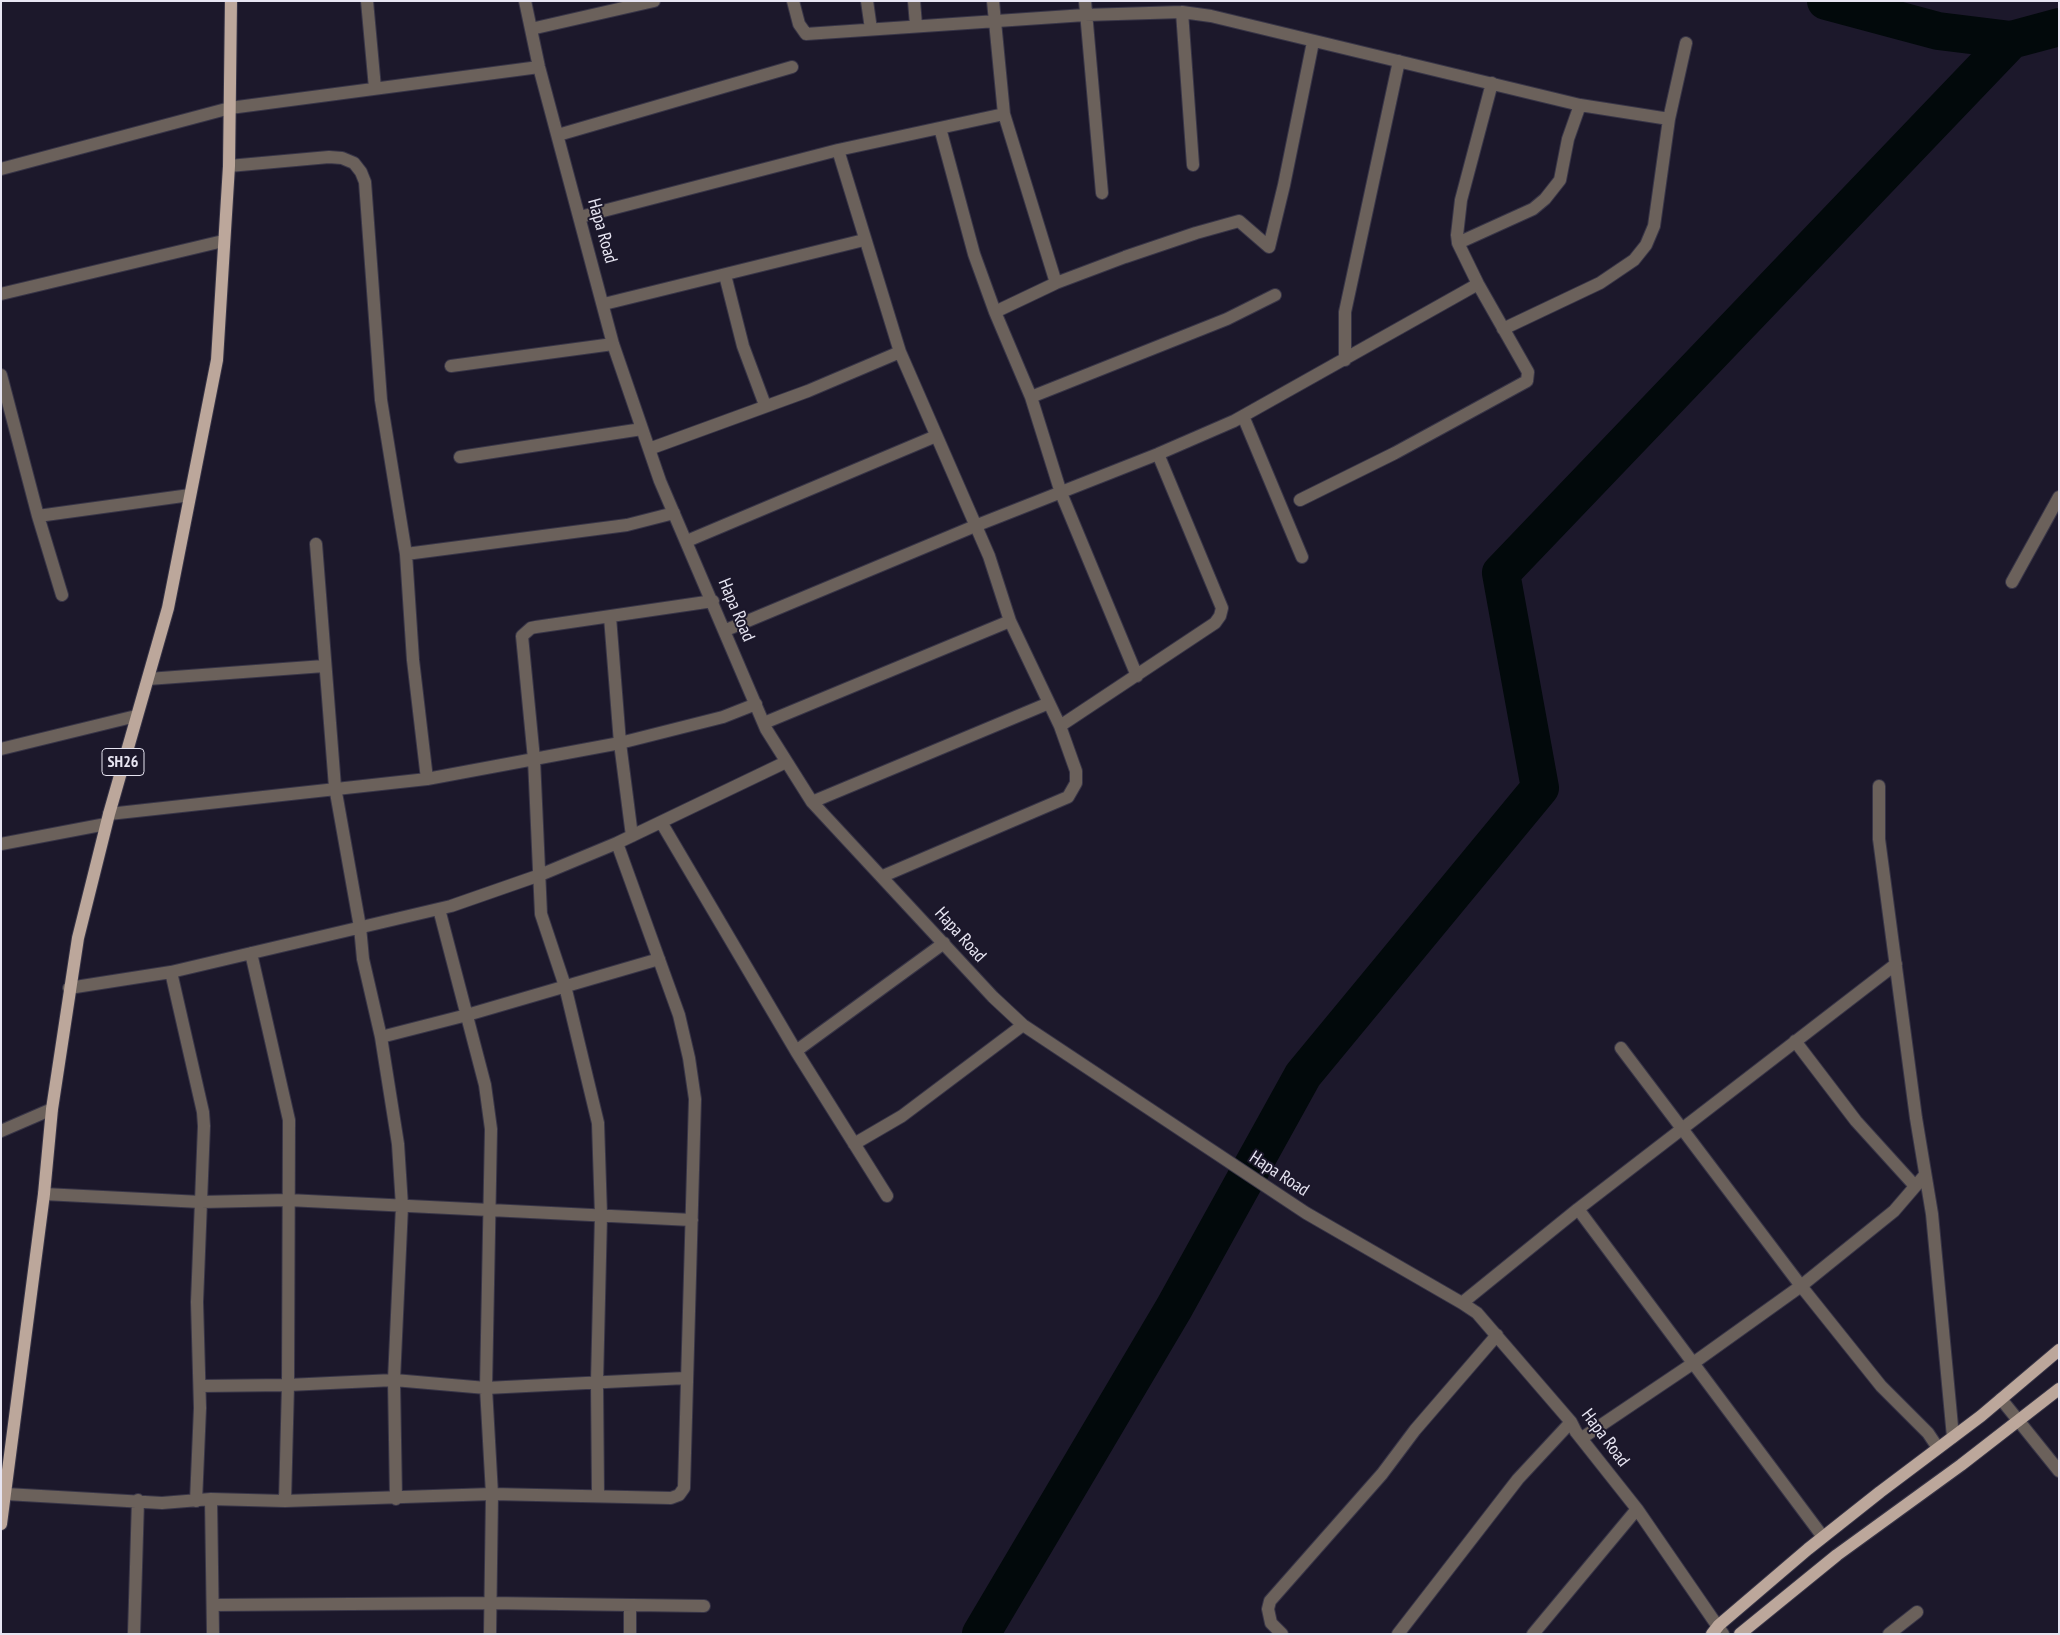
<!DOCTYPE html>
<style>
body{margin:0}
#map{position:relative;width:2060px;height:1635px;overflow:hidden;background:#1c182b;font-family:"PT Sans Narrow",sans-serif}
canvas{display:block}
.frame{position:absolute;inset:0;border:2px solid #e7e5f2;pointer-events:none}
</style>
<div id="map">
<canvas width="2060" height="1635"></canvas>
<div class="frame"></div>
</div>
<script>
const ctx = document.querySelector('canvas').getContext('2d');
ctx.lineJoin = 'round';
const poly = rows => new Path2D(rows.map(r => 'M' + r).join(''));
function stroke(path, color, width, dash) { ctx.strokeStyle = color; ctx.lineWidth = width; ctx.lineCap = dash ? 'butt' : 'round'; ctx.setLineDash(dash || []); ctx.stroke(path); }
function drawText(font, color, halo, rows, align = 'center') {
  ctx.font = font + ' "PT Sans Narrow",sans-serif'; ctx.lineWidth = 4; ctx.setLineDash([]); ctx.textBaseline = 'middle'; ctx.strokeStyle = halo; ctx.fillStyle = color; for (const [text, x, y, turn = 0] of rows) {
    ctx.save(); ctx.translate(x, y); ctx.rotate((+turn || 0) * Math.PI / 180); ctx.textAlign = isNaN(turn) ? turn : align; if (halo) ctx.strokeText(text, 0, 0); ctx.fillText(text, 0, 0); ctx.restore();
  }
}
stroke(poly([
 [1826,1,1938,31,2011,40,2059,27],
 [981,1634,1174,1308,1303,1075,1540,788,1501,573,2011,40]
]), '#02090b', 38);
const minor = poly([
 [367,1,375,88],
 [525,1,539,67,613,344,660,481,766,729,812,802,993,997,1023,1025,1306,1213,1462,1303,1477,1313,1571,1422,1576,1432,1637,1509,1723,1634],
 [793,1,799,24,806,34,1085,15,1182,12,1211,16,1580,105,1669,119],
 [867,1,871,29],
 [914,1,916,25],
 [993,1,1004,114,1056,283],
 [1085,1,1102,193],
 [1182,12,1193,165],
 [531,29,654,1],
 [940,128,974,254,995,312,1031,397,1061,493,1137,676],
 [558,135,792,67],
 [838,150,900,352,989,556,1010,621,1060,726,1076,771,1076,783,1068,797,883,876],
 [229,166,329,157,342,158,354,163,361,172,365,182,381,400,406,554,413,660,427,779],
 [1,169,230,108,539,67],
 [580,217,838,150,1004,114],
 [1458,243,1533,209,1545,199,1560,180,1568,139,1580,105],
 [725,275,743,346,765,405],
 [1,294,223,241],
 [604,304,864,240],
 [995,312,1056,283,1125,257,1196,233,1239,221,1269,247,1284,185,1313,42],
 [1503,329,1600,283,1634,260,1646,245,1654,226,1669,119,1686,43],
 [1345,360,1345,312,1399,61],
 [451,366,613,344],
 [1,375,38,516,62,595],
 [1031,397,1227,319,1275,295],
 [1243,416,1302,557],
 [649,449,808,391,900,352],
 [460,457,642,429],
 [1300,500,1395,453,1527,381,1528,372,1478,284,1458,243,1457,235,1461,200,1492,83],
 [38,516,190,495],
 [687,541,936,436],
 [316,544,335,787,360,927,363,959,381,1037,398,1144,402,1206,394,1380,396,1499],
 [406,554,627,525,674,513],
 [2012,582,2059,497],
 [610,617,620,743,632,836],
 [726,630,975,526,1158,454,1234,421,1478,284],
 [148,679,324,666],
 [764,723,1010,621],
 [1060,726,1215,623,1220,616,1222,608,1158,454],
 [1,749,136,716],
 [1879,786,1879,839,1916,1118,1932,1214,1953,1437],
 [812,802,1049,703],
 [109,814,427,779,620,743,723,717,756,704],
 [661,822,796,1051,887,1196],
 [1,844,106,824],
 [439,909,485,1085,491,1129,486,1388,492,1494,490,1634],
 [251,953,289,1120,288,1385,285,1501],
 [171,972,203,1112,204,1126,197,1302,200,1408,196,1501],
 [69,988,171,972,451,906,540,875,617,843,786,762],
 [381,1037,467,1015,659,959],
 [1795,1041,1856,1121,1915,1186],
 [1621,1048,1801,1286,1881,1386,1928,1433,1938,1448],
 [796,1051,944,943],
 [1,1131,52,1109],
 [854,1144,902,1116,1023,1025],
 [44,1194,201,1202,288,1200,692,1220],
 [1578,1209,1823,1537],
 [1462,1303,1578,1209,1896,964],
 [200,1386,288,1385,394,1380,486,1388,686,1378],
 [2001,1399,2059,1471],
 [1582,1438,1692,1364,1801,1286,1894,1211,1925,1175],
 [6,1494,162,1503,211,1499,285,1501,492,1494,671,1498,679,1495,684,1488,695,1099,689,1058,679,1015,617,843],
 [598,1495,597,1382,601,1215,598,1123,565,986,541,914,534,759,522,636,531,628,536,627,713,601],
 [211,1499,213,1634],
 [213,1605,489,1603,704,1606],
 [134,1634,138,1500],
 [630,1634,630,1605],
 [1282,1634,1271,1623,1268,1609,1270,1601,1382,1474,1415,1430,1497,1335],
 [1398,1634,1518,1479,1571,1422],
 [1533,1634,1637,1509],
 [1889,1634,1917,1612]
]);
const major = poly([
 [1,1524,44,1194,52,1109,78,938,109,814,168,608,217,360,229,166,231,1],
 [1712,1634,1719,1625,1808,1549,1880,1492,1981,1416,2059,1350],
 [1740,1634,1837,1555,1961,1465,2059,1389]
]);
stroke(minor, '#383547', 14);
stroke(major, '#383547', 14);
stroke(minor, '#6b615b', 12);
stroke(major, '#bca79b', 12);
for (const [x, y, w] of [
 [123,762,42]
]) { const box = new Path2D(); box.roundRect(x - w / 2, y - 13.5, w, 27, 4); ctx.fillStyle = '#1c182b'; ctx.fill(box); stroke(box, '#e7e5f2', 1); }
drawText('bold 16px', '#e7e5f2', null, [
 ["SH26",123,762]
]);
drawText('18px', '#e7e5f2', '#1c182b', [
 ["Hapa Road",602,231,74],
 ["Hapa Road",736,610,67],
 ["Hapa Road",960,935,48],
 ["Hapa Road",1279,1174,33],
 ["Hapa Road",1605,1438,53]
]);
</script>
